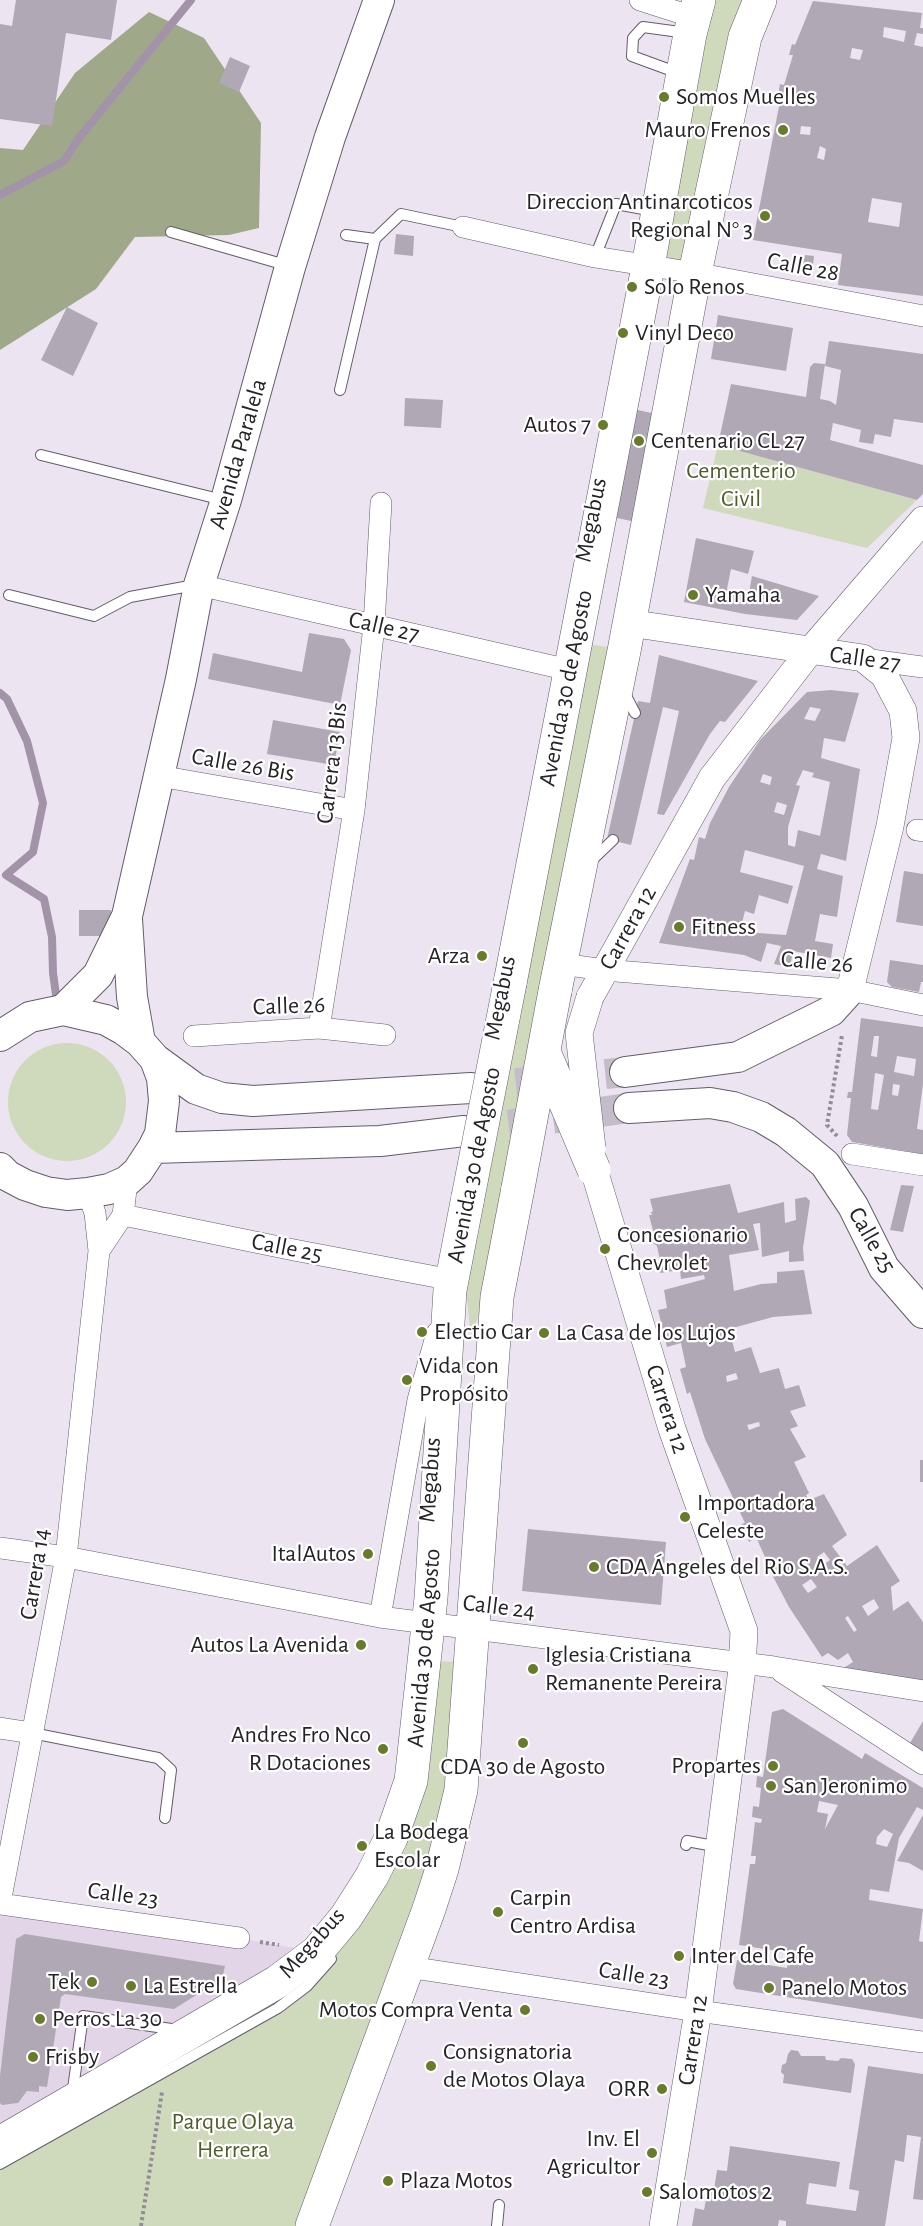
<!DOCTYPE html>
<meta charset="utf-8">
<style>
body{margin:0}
canvas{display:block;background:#ece4f1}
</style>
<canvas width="923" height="2226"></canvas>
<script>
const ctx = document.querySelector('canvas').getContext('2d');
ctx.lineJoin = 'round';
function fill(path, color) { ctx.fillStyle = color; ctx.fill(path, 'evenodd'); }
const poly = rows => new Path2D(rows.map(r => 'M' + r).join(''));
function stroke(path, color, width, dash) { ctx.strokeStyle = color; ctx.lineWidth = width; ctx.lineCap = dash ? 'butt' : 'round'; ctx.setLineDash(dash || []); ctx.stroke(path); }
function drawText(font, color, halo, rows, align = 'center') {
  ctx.font = font + ' "Alegreya Sans",sans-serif'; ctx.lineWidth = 4.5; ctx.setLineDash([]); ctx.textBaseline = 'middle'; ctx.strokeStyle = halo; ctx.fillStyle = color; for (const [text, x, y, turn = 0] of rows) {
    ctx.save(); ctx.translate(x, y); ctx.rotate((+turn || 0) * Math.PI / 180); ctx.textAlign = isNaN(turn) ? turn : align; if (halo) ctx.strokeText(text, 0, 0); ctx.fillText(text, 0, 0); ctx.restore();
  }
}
fill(poly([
 [0,1904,239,1938,317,1952,0,2143]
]), '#e2d5e8');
fill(poly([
 [715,0,743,0,685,272,661,268,705,23],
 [718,445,917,500,867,548,703,508],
 [589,644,612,648,485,1294,471,1339,466,1290],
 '8 1102a59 59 0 1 1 118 0a59 59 0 1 1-118 0Z',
 [437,1661,457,1662,448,1788,431,1853,295,2226,0,2226,0,2164,278,2008,356,1931]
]), '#cfd9bc');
fill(poly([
 [149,12,204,38,261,123,259,228,229,235,135,237,96,289,0,350,0,148,23,150,75,73]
]), '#9fa98a');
stroke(poly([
 [0,195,64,161,79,138,191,0],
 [0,693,7,699,27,741,43,803,33,852,6,875,44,899,52,937,53,973,57,1002]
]), '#a293a9', 8);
fill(poly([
 [16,0,117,0,111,40,66,33,52,126,0,119,0,24,12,26],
 [813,1,922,13,920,28,923,28,923,34,917,33,914,45,923,47,923,296,838,285,842,254,753,240,781,96,778,95,780,84,784,85,793,55,789,55,792,44,795,45],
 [884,27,906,31,904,42,883,37],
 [852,48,863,50,860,60,850,58],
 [801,126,811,127,810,135,800,134],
 [820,146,826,149,824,160,817,158],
 [872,198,902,203,899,227,868,222],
 [230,57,250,66,239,92,219,83],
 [396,234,414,236,413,256,394,254],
 [805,255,814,256,813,265,803,264],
 [67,307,98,323,73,376,41,360],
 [718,315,793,328,786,371,711,359],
 [829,341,923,354,923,423,894,419,891,437,875,434,873,444,859,442,861,430,833,423,830,440,923,465,923,494,917,500,718,445,731,384,806,397,810,367,814,363,825,364,820,399,830,401,836,405,841,370,825,366],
 [405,398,443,400,441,428,404,426],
 [633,409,656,414,636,522,612,517],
 [696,538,754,551,748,574,731,569,727,589,749,593,752,576,819,596,797,620,745,614,684,602],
 [309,633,344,639,351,650,340,705,208,679,213,653,302,672],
 [659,655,758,681,725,722,720,721,710,734,664,815,657,814,679,711,663,707,631,845,607,839,638,701,650,703],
 [831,690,859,693,845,742,824,738,821,758,860,769,846,861,821,854,817,869,843,876,837,917,820,914,815,941,833,944,831,958,793,951,790,967,774,964,781,946,767,943,761,962,744,955,659,943,690,859,694,860,699,837,705,839,710,823,729,787,760,740,807,692],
 [810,707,821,709,815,721,804,719],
 [803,770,814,773,812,777,830,782,820,836,798,830,795,847,788,845,788,827,800,786,796,785],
 [763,774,772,777,770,785,760,782],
 [777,802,787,805,784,815,774,812],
 [745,850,804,866,786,935,758,933,741,927,745,911,754,914,759,895,788,904,793,886,740,872],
 [273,720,340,732,334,765,267,754],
 [904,871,923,874,923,926,896,922],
 [79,910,111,910,111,936,79,936],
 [890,960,923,965,923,982,921,982,919,992,892,987,887,982],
 [861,1018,923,1027,923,1084,917,1129,923,1130,923,1154,852,1142,847,1135,851,1098,847,1098,848,1092,852,1092],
 [874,1036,879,1036,877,1057,871,1056],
 [897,1056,916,1059,914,1076,894,1072],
 [875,1073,884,1075,878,1110,871,1109],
 [893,1084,900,1085,898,1096,892,1095],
 [730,1184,738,1213,784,1202,785,1223,796,1220,795,1199,806,1197,810,1201,803,1248,804,1261,789,1262,789,1251,762,1257,760,1223,753,1224,759,1250,729,1255,734,1291,761,1284,777,1283,777,1272,804,1270,812,1314,773,1317,729,1329,735,1352,751,1347,760,1373,779,1368,785,1389,799,1385,806,1406,790,1411,798,1426,790,1429,806,1457,794,1462,809,1493,806,1495,809,1500,824,1494,847,1535,832,1546,847,1566,877,1545,900,1581,891,1587,893,1611,908,1601,923,1622,923,1681,839,1671,853,1662,848,1653,838,1660,828,1653,822,1657,789,1607,768,1567,769,1566,756,1537,749,1542,741,1524,745,1523,705,1439,690,1392,687,1394,680,1369,686,1367,681,1343,667,1347,658,1310,667,1308,664,1290,705,1279,704,1275,681,1279,680,1270,660,1273,659,1266,661,1265,657,1246,653,1243,655,1238,649,1215,652,1215,651,1212,653,1211,650,1199],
 [736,1373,738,1379,727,1382,726,1376],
 [759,1422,760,1426,749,1430,747,1425],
 [824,1552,830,1560,823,1565,817,1557],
 [811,1579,817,1587,808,1593,802,1585],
 [874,1599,879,1608,868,1616,862,1606],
 [848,1616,857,1630,854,1632,845,1618],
 [901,1185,914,1186,903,1232,890,1230],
 [920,1460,923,1460,923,1482,920,1482],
 [528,1529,666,1542,661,1605,522,1591],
 [783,1709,862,1759,865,1753,923,1788,923,1810,917,1807,899,1838,889,1892,870,1889,869,1900,923,1909,919,1941,923,1942,923,2019,736,1989,733,1984,737,1960,787,1968,790,1953,739,1945,750,1864,755,1864,756,1856,751,1856,755,1822,761,1823,762,1819,752,1817,753,1806,759,1807,761,1788,756,1787,757,1776,763,1777,772,1712],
 [819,1801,838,1805,825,1829,828,1814,817,1812],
 [884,1829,893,1834,887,1847,876,1844,877,1837],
 [923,1721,923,1751,910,1743],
 [923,1815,923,1871,909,1863,897,1861],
 [25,1934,225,1966,222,1979,174,2009,65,1994,61,1997,47,2087,39,2086,39,2092,27,2091,18,2103,2,2105,0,2103,0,2076,16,1939],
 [791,2050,798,2051,801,2056,825,2056,826,2060,838,2061,841,2058,852,2059,855,2064,851,2093,783,2083,784,2075,781,2072,782,2065,786,2063,788,2054],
 [868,2066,923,2074,923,2200,913,2199,921,2137,907,2135,904,2162,895,2160,885,2226,786,2226,786,2221,779,2220,778,2226,692,2226,695,2208,704,2210,708,2189,714,2190,717,2170,727,2171,730,2146,840,2162,836,2187,809,2183,806,2204,856,2211,859,2191,849,2189]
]), '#b0a8b5');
stroke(poly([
 [471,1088,625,1072],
 [464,1131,629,1108]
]), '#c4bdc9', 30, [30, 15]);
const service = poly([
 [681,74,632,56,633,38,643,27,687,33],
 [171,232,289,266],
 [346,235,375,239,401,214,463,227],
 [595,257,616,204,654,211],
 [340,390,375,239],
 [41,455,223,500],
 [9,595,94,616,130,597,195,585],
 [624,692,635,713],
 [590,862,613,840],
 [32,1733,158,1758,171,1770,165,1818],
 [686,1845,687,1841,719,1847],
 [72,2096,83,2016,178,2030],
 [0,2164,278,2008,307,1986,331,1959],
 [497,2226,499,2205]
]);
const minor = poly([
 [640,0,693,17],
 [463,227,595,257,695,273,923,316],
 [199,585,569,670],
 [864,659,923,667],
 [159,776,354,810],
 [917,830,923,831],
 [562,964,604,970,850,990,923,1005],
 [319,1028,354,810,374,625,381,503],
 [194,1036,319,1028,385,1035],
 [852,1154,923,1165],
 [123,1215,294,1250,452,1280],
 [99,1251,123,1215,127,1181],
 [0,1548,66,1557,380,1617,774,1667,923,1691],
 [380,1617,418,1400,437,1333],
 [782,1672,923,1764],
 [0,1728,32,1733],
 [0,1903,66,1557,99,1251,95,1213,88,1193],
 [0,1904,239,1938],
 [408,1967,698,2011,923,2042]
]);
const tertiary = poly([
 [629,623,863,658,884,675,903,711,906,738,890,826,850,990],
 [590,997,712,778,810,651,923,520],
 [594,1170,672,1429,744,1631,742,1669,698,2011,663,2226]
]);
const secondary = poly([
 [127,919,132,997,140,1042],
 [63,1010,98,975,127,916,181,679,199,585,226,500,290,267,330,137,379,0],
 [0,1036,30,1017,63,1010,106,1020,124,1030,140,1042,155,1059,162,1078,164,1101,160,1134,153,1148,138,1171,127,1181,109,1189,88,1193,67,1195,46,1192,25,1185,8,1176,0,1168],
 [155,1059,196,1089,222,1098,253,1101,471,1088],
 [625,1072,738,1057,831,1011,850,990],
 [629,1108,710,1103,733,1107,761,1117,786,1132,825,1164,853,1206,884,1268,923,1313],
 [153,1148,380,1141,464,1131]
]);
const primary = poly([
 [510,983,647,272,690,34,699,0],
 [555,991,624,651,695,273,745,37,760,0],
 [0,2143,277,1982,317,1952,346,1917,372,1876,391,1838,411,1781,431,1598,450,1290,468,1197],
 [312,2226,429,1909,442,1869,461,1790,497,1297,518,1188]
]);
stroke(service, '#645d68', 12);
stroke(minor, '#645d68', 22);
stroke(tertiary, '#645d68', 28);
stroke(secondary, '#645d68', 32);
stroke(primary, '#645d68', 34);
stroke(poly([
 [837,1136,827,1125,842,1035],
 [260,1942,279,1945],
 [141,2226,162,2092]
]), '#928c96', 4, [3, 3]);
stroke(service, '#fff', 10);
stroke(minor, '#fff', 21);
stroke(tertiary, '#fff', 27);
stroke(secondary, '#fff', 30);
stroke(primary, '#fff', 33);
const tertiaryBridge = poly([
 [590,997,579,1033,592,1148]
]);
const primaryBridge = poly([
 [544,1052,594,1170],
 [518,1188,555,991],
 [468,1197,510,983]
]);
stroke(tertiaryBridge, '#645d68', 28, []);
stroke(primaryBridge, '#645d68', 34, []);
stroke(tertiaryBridge, '#fff', 27);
stroke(primaryBridge, '#fff', 33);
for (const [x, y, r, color] of [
 [664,97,6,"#677b2b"],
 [783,130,6,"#677b2b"],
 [765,216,6,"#677b2b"],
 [632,287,6,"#677b2b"],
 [623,333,6,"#677b2b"],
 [603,425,6,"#677b2b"],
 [639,441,6,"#677b2b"],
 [693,595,6,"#677b2b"],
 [679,927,6,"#677b2b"],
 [482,956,6,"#677b2b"],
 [605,1249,6,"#677b2b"],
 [422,1332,6,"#677b2b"],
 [544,1333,6,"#677b2b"],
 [407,1380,6,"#677b2b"],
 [685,1517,6,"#677b2b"],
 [368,1554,6,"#677b2b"],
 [594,1567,6,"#677b2b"],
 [361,1645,6,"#677b2b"],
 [533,1669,6,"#677b2b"],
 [523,1743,6,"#677b2b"],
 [383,1749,6,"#677b2b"],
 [773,1766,6,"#677b2b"],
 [771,1786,6,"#677b2b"],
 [362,1846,6,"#677b2b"],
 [498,1912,6,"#677b2b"],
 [679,1956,6,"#677b2b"],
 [92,1982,6,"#677b2b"],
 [131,1986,6,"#677b2b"],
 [769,1988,6,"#677b2b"],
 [525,2010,6,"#677b2b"],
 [40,2019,6,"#677b2b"],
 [33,2057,6,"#677b2b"],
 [431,2066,6,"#677b2b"],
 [662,2089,6,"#677b2b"],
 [652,2153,6,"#677b2b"],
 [388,2181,6,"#677b2b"],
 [647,2192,6,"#677b2b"]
]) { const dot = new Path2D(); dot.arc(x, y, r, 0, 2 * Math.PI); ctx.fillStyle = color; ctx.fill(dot); stroke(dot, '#fff', 2); }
drawText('24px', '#262328', '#fff', [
 ["Somos Muelles",676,97],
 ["Mauro Frenos",771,130,"right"],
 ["Direccion Antinarcoticos",753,202,"right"],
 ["Regional N° 3",753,230,"right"],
 ["Solo Renos",644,287],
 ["Vinyl Deco",635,333],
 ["Autos 7",591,425,"right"],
 ["Centenario CL 27",651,441],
 ["Yamaha",705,595],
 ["Fitness",691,927],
 ["Arza",470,956,"right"],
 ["Concesionario",617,1235],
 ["Chevrolet",617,1263],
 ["Electio Car",434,1332],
 ["La Casa de los Lujos",556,1333],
 ["Vida con",419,1366],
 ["Propósito",419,1394],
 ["Importadora",697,1503],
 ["Celeste",697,1531],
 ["ItalAutos",356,1554,"right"],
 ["CDA Ángeles del Rio S.A.S.",606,1567],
 ["Autos La Avenida",349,1645,"right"],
 ["Iglesia Cristiana",545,1655],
 ["Remanente Pereira",545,1683],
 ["Andres Fro Nco",371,1735,"right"],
 ["R Dotaciones",371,1763,"right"],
 ["Propartes",761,1766,"right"],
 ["CDA 30 de Agosto",523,1767,"center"],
 ["San Jeronimo",783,1786],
 ["La Bodega",374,1832],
 ["Escolar",374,1860],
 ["Carpin",510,1898],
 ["Centro Ardisa",510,1926],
 ["Inter del Cafe",691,1956],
 ["Tek",80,1982,"right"],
 ["La Estrella",143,1986],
 ["Panelo Motos",781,1988],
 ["Motos Compra Venta",513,2010,"right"],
 ["Perros La 30",52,2019],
 ["Consignatoria",443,2052],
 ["de Motos Olaya",443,2080],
 ["Frisby",45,2057],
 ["ORR",650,2089,"right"],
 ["Inv. El",640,2139,"right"],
 ["Agricultor",640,2167,"right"],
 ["Plaza Motos",400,2181],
 ["Salomotos 2",659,2192]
], 'left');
drawText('24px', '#262328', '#fff', [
 ["Calle 28",803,267,11],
 ["Avenida Paralela",238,454,-74],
 ["Megabus",591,520,-79],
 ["Calle 27",384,627,13],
 ["Calle 27",865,659,8],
 ["Avenida 30 de Agosto",566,688,-79],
 ["Carrera 13 Bis",332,763,-83],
 ["Calle 26 Bis",243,765,10],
 ["Carrera 12",628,928,-61],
 ["Calle 26",817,962,5],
 ["Megabus",500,998,-79],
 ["Calle 26",289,1006,-2],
 ["Avenida 30 de Agosto",474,1165,-79],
 ["Calle 25",872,1240,60],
 ["Calle 25",287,1248,11],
 ["Carrera 12",667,1409,72],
 ["Megabus",430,1480,-86],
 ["Carrera 14",35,1574,-81],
 ["Calle 24",499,1607,7],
 ["Avenida 30 de Agosto",424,1648,-85],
 ["Calle 23",123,1895,8],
 ["Megabus",312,1943,-48],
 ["Calle 23",634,1975,9],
 ["Carrera 12",693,2040,-81]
]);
drawText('24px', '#505d2b', '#fff', [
 ["Cementerio",741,471],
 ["Civil",741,499],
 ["Parque Olaya",233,2122],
 ["Herrera",233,2150]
]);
</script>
